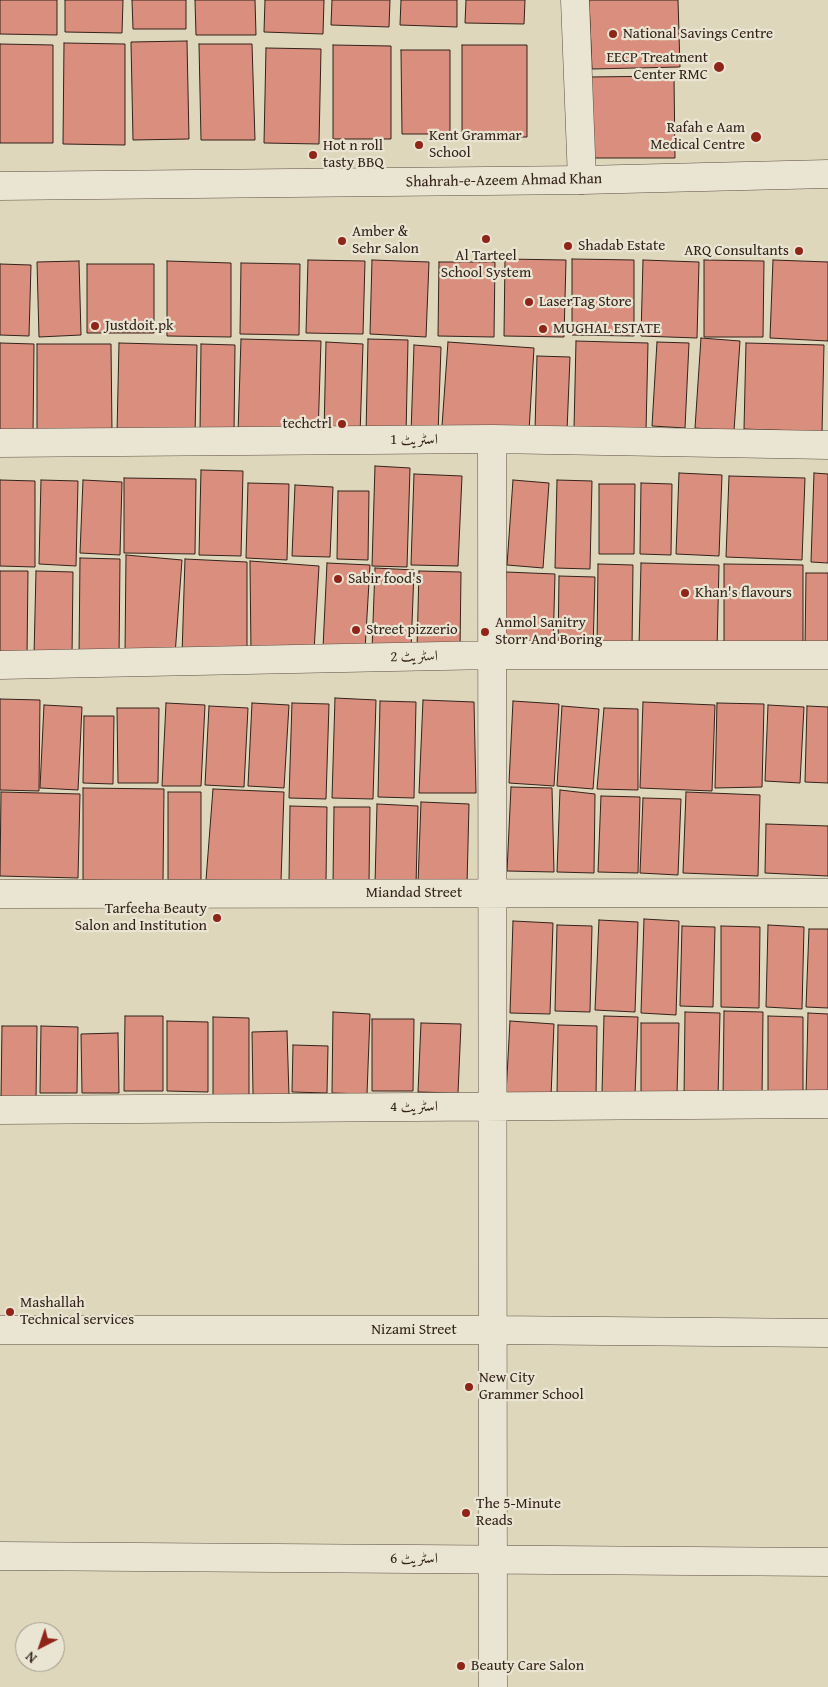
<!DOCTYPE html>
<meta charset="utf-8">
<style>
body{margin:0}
#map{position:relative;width:828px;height:1687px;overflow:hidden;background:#ded7bc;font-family:"Gentium Book Plus",serif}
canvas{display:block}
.north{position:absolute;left:15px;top:1622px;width:50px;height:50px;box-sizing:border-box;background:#eae5d3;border:1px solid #a19789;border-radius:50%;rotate:221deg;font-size:14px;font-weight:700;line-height:20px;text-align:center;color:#34221a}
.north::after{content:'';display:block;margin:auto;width:18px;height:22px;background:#8f2418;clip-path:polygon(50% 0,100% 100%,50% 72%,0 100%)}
</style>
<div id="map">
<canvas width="828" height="1687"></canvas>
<div class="north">N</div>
</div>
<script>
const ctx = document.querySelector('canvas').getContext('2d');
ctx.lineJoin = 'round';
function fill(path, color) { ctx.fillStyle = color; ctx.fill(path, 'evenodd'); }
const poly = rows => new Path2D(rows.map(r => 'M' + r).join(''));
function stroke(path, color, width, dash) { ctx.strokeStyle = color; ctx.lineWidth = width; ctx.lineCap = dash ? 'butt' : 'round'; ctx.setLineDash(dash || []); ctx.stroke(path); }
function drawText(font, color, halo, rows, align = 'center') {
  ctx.font = font + ' "Gentium Book Plus",Amiri,serif'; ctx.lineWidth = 4.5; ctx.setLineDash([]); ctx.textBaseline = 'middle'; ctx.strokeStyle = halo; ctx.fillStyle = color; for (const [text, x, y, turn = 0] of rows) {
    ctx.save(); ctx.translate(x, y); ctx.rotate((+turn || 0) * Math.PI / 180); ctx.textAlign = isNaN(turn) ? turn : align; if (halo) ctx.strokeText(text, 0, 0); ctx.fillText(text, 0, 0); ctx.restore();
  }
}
const building = poly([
 [0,0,57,0,57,35,0,34,0,0],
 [65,0,123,0,122,33,65,32,65,0],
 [132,0,186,0,186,29,133,29,132,0],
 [195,0,255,0,256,35,196,35,195,0],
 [265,0,324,0,323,34,264,32,265,0],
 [332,0,390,0,389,27,331,25,332,0],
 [401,0,457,0,457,27,400,25,401,0],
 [466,0,525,0,524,24,465,23,466,0],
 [589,0,678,0,680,67,592,69,589,0],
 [187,41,189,139,133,140,131,42,187,41],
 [64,43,125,44,125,145,63,144,64,43],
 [0,44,53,45,53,143,0,143,0,44],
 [199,44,252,44,255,140,201,140,199,44],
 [333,45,391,46,391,139,333,139,333,45],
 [462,45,527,45,527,137,462,137,462,45],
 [266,48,321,49,319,144,264,143,266,48],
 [401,50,450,50,450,134,402,134,401,50],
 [674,76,675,158,590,158,589,77,674,76],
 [505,259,566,260,564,337,504,336,505,259],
 [572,259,634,260,634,336,572,335,572,259],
 [308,260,365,261,363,334,306,333,308,260],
 [372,260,429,262,426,337,370,334,372,260],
 [643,260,699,262,697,338,641,336,643,260],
 [704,260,764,261,763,337,704,337,704,260],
 [773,260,828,262,828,341,770,338,773,260],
 [79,261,81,335,39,337,37,262,79,261],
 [167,261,231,263,231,337,167,336,167,261],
 [439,262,495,262,494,337,438,336,439,262],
 [241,263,300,264,299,335,240,334,241,263],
 [0,264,31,265,29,336,0,335,0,264],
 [87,264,154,264,154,333,87,333,87,264],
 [701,338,740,341,734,431,695,428,701,338],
 [241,339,321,341,318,435,238,433,241,339],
 [368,339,408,340,406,435,366,434,368,339],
 [576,341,648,343,646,431,574,429,576,341],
 [326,342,363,344,360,435,324,434,326,342],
 [448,342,534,348,529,431,442,426,448,342],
 [657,342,689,343,685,428,652,426,657,342],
 [0,343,34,344,33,435,0,434,0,343],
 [119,343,197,345,195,435,117,433,119,343],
 [746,343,824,345,822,432,744,429,746,343],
 [37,344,111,344,112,433,37,433,37,344],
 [201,344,235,345,234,434,200,433,201,344],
 [414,345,441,347,438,434,411,433,414,345],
 [537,356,570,357,567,431,535,430,537,356],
 [375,466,410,468,407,567,372,566,375,466],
 [201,470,243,471,241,556,199,555,201,470],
 [679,473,722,475,719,556,676,554,679,473],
 [814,473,828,474,828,563,811,562,814,473],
 [414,474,462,476,458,566,411,565,414,474],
 [729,476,805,478,802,560,726,557,729,476],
 [124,478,196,479,195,554,124,553,124,478],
 [0,480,35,481,35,567,0,566,0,480],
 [41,480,78,481,76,566,39,564,41,480],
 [83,480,122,482,120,555,80,553,83,480],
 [513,480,549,483,543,568,507,565,513,480],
 [557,480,592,481,590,569,555,568,557,480],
 [248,483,289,484,287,560,246,558,248,483],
 [641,483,672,484,671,555,640,554,641,483],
 [599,484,635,484,634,554,599,554,599,484],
 [295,485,333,487,330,557,292,556,295,485],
 [338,491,369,491,368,560,337,559,338,491],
 [126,555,182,560,175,655,125,654,126,555],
 [80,558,120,559,119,657,79,657,80,558],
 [185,559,247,562,247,654,182,655,185,559],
 [250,561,319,566,314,651,251,653,250,561],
 [327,563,370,565,365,650,323,648,327,563],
 [641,563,719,565,717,650,639,647,641,563],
 [598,564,633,565,632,649,597,649,598,564],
 [724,564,803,565,803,651,724,650,724,564],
 [375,568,414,570,411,651,372,650,375,568],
 [0,571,28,571,27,657,0,657,0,571],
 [36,571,73,572,72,657,34,656,36,571],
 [419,571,461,572,460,650,417,649,419,571],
 [506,572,555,574,553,649,503,647,506,572],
 [806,573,828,573,828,649,805,649,806,573],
 [559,576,595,577,593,650,558,650,559,576],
 [335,698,376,700,373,799,332,798,335,698],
 [0,699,40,700,39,791,0,790,0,699],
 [423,700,474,702,476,793,419,793,423,700],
 [380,701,416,702,414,798,378,797,380,701],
 [513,701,559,704,554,786,509,783,513,701],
 [643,702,715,705,712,791,640,788,643,702],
 [166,703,205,705,201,786,162,786,166,703],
 [252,703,289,705,284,788,248,786,252,703],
 [292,703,329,704,326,799,289,798,292,703],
 [717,703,764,704,762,787,715,788,717,703],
 [44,705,82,707,78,790,40,788,44,705],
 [768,705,804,707,800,783,765,781,768,705],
 [209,706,248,708,244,787,205,785,209,706],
 [562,706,599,709,593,789,557,786,562,706],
 [807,706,828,707,828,783,805,782,807,706],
 [117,708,159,708,158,783,118,783,117,708],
 [604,708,638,709,638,790,597,789,604,708],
 [84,716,114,716,113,784,83,783,84,716],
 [511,787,552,788,554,872,507,871,511,787],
 [83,788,164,789,163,881,83,880,83,788],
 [213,789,284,792,281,881,206,880,213,789],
 [560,790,595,794,594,873,557,872,560,790],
 [1,792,80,794,78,878,0,876,1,792],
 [168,792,201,792,201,880,168,880,168,792],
 [686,792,760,795,758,876,683,873,686,792],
 [601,796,640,797,638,873,598,872,601,796],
 [643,798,681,799,678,875,640,873,643,798],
 [421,802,469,804,467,885,418,883,421,802],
 [377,804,418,806,416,885,375,884,377,804],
 [290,806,327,807,326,882,289,881,290,806],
 [334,807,370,807,369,883,333,883,334,807],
 [766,824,828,826,828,876,765,873,766,824],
 [644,919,679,921,676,1015,641,1013,644,919],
 [599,920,638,922,635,1012,595,1010,599,920],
 [513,921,553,923,550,1014,510,1013,513,921],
 [557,925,592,926,590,1012,555,1011,557,925],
 [768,925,804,927,802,1009,766,1007,768,925],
 [682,926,715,927,713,1007,680,1006,682,926],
 [721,926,760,927,759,1008,721,1007,721,926],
 [809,929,828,929,828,1008,806,1007,809,929],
 [724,1011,763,1012,762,1098,723,1097,724,1011],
 [333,1012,370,1014,367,1094,332,1093,333,1012],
 [685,1012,720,1013,718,1098,684,1098,685,1012],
 [808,1013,828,1014,828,1097,806,1096,808,1013],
 [125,1016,163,1016,163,1091,124,1091,125,1016],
 [604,1016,638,1017,635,1095,602,1093,604,1016],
 [768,1016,803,1017,803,1098,768,1098,768,1016],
 [213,1017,249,1018,249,1095,213,1095,213,1017],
 [372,1019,414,1019,413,1091,372,1091,372,1019],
 [167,1021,208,1022,208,1092,167,1091,167,1021],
 [510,1021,554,1024,551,1096,506,1094,510,1021],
 [421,1023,461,1024,458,1093,418,1092,421,1023],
 [641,1023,679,1023,677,1094,641,1095,641,1023],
 [558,1025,597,1026,596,1097,557,1096,558,1025],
 [2,1026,37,1026,36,1100,1,1099,2,1026],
 [41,1026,78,1027,77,1093,40,1093,41,1026],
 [287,1031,289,1095,253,1095,252,1032,287,1031],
 [118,1033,119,1093,82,1093,81,1034,118,1033],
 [293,1045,328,1046,327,1093,292,1092,293,1045]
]);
fill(building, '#d98e7e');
stroke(building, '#34221a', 1);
const minor = poly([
 [575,0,582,180],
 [492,439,493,1687],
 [0,443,492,439,828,445],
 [0,665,492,655,828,655],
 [0,894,828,893],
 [0,1110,828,1104],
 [0,1330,493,1330,828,1333],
 [0,1556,828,1562]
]);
const tertiary = poly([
 [0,186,582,180,828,174]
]);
stroke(minor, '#5e4f42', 29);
stroke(tertiary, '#5e4f42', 29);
stroke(minor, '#eae5d3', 28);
stroke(tertiary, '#eae5d3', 28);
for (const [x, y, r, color] of [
 [613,34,5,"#8f2418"],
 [719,67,6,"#8f2418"],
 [756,137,6,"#8f2418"],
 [419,145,5,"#8f2418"],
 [313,155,5,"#8f2418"],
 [486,239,5,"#8f2418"],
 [342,241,5,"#8f2418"],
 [568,246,5,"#8f2418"],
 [799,251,5,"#8f2418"],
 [529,302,5,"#8f2418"],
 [95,326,5,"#8f2418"],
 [543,329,5,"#8f2418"],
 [342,424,5,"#8f2418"],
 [338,579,5,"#8f2418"],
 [685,593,5,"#8f2418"],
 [356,630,5,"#8f2418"],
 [485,632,5,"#8f2418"],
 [217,918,5,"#8f2418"],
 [10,1312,5,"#8f2418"],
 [469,1387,5,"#8f2418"],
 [466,1513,5,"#8f2418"],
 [461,1666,5,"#8f2418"]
]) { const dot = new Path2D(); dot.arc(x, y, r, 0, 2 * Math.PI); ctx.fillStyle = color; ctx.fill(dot); stroke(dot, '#eae5d3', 2); }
drawText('15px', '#34221a', '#eae5d3', [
 ["National Savings Centre",623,34],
 ["EECP Treatment",708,58,"right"],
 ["Center RMC",708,75,"right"],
 ["Rafah e Aam",745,128,"right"],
 ["Medical Centre",745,145,"right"],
 ["Kent Grammar",429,136],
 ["School",429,153],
 ["Hot n roll",323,146],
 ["tasty BBQ",323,163],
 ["Amber &",352,232],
 ["Sehr Salon",352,249],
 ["Shadab Estate",578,246],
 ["ARQ Consultants",789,251,"right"],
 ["Al Tarteel",486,256,"center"],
 ["School System",486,273,"center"],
 ["LaserTag Store",539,302],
 ["Justdoit.pk",105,326],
 ["MUGHAL ESTATE",553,329],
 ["techctrl",332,424,"right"],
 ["Sabir food's",348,579],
 ["Khan's flavours",695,593],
 ["Anmol Sanitry",495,623],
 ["Storr And Boring",495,640],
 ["Street pizzerio",366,630],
 ["Tarfeeha Beauty",207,909,"right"],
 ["Salon and Institution",207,926,"right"],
 ["Mashallah",20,1303],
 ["Technical services",20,1320],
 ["New City",479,1378],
 ["Grammer School",479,1395],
 ["The 5-Minute",476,1504],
 ["Reads",476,1521],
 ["Beauty Care Salon",471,1666]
], 'left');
drawText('15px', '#34221a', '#eae5d3', [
 ["Shahrah-e-Azeem Ahmad Khan",504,181,-1],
 ["اسٹریٹ 1",414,440],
 ["اسٹریٹ 2",414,657,-1],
 ["Miandad Street",414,893],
 ["اسٹریٹ 4",414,1107],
 ["Nizami Street",414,1330],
 ["اسٹریٹ 6",414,1559]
]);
</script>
